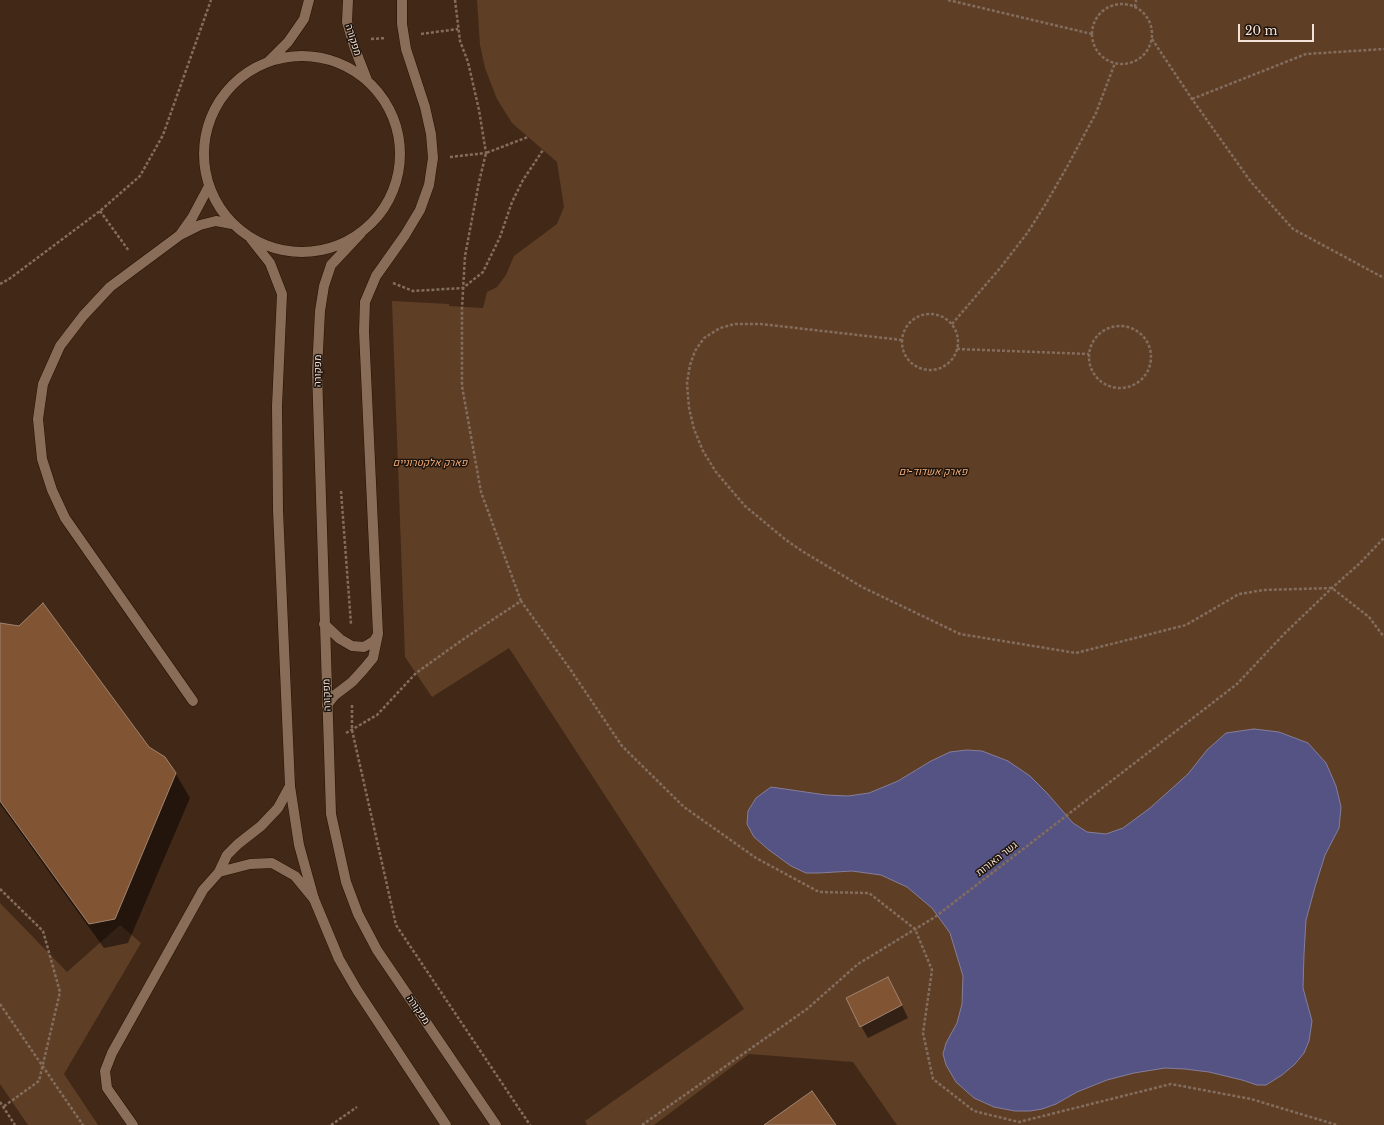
<!DOCTYPE html>
<meta charset="utf-8">
<style>
body{margin:0}
#map{position:relative;width:1384px;height:1125px;overflow:hidden;background:#422917;font-family:"Libre Baskerville",serif}
canvas{display:block}
.scale{position:absolute;left:1238px;top:24px;width:76px;height:18px;box-sizing:border-box;border:2px solid #f3e2d7;border-top:0;padding-left:5px;font-size:12px;line-height:14px;white-space:nowrap;color:#f3e2d7;-webkit-text-stroke:3px #20150d;paint-order:stroke}
</style>
<div id="map">
<canvas width="1384" height="1125"></canvas>
<div class="scale">20 m</div>
</div>
<script>
const ctx = document.querySelector('canvas').getContext('2d');
ctx.lineJoin = 'round';
function fill(path, color) { ctx.fillStyle = color; ctx.fill(path, 'evenodd'); }
const poly = rows => new Path2D(rows.map(r => 'M' + r).join(''));
function stroke(path, color, width, dash) { ctx.strokeStyle = color; ctx.lineWidth = width; ctx.lineCap = dash ? 'butt' : 'round'; ctx.setLineDash(dash || []); ctx.stroke(path); }
function drawText(font, color, halo, rows, align = 'center') {
  ctx.font = font + ' "Libre Baskerville",Heebo,serif'; ctx.lineWidth = 3; ctx.setLineDash([]); ctx.textBaseline = 'middle'; ctx.strokeStyle = halo; ctx.fillStyle = color; for (const [text, x, y, turn = 0] of rows) {
    ctx.save(); ctx.translate(x, y); ctx.rotate((+turn || 0) * Math.PI / 180); ctx.textAlign = isNaN(turn) ? turn : align; if (halo) ctx.strokeText(text, 0, 0); ctx.fillText(text, 0, 0); ctx.restore();
  }
}
fill(poly([
 [477,0,1384,0,1384,1125,897,1125,853,1062,749,1054,654,1125,587,1125,585,1121,744,1009,509,648,432,697,405,657,392,301,449,304,449,306,483,308,487,292,497,287,506,275,514,256,557,224,564,207,557,162,512,123,497,99,485,68,480,45],
 [0,903,67,972,120,925,141,943,64,1074,98,1125,28,1125,0,1084]
]), '#5f3e26');
const water = poly([
 [1254,729,1279,732,1308,743,1326,763,1336,786,1341,807,1339,828,1325,855,1315,887,1306,920,1304,954,1303,988,1312,1021,1309,1041,1304,1053,1295,1064,1282,1075,1266,1085,1257,1085,1242,1080,1209,1072,1185,1069,1165,1068,1134,1073,1107,1080,1077,1092,1056,1104,1042,1109,1030,1111,1015,1111,994,1107,974,1098,956,1082,946,1065,943,1054,946,1043,957,1023,962,1004,963,976,950,933,932,908,907,887,881,875,852,871,819,873,806,873,791,866,769,850,754,837,747,824,748,811,756,798,771,787,826,795,848,796,869,793,898,781,931,761,950,752,967,750,982,751,1008,761,1030,776,1047,793,1073,823,1087,832,1106,834,1123,828,1150,808,1188,774,1207,750,1226,733,1254,729]
]);
fill(water, '#545383');
stroke(water, '#847e9c', 1);
fill(poly([
 [0,624,148,748,176,774,190,798,128,943,104,948,0,804],
 [895,991,908,1018,868,1038,861,1026]
]), '#0007');
const building = poly([
 [43,603,149,747,165,757,176,773,115,919,89,924,0,801,0,623,19,626,43,603],
 [888,977,902,1005,860,1027,846,998,888,977],
 [812,1091,836,1125,764,1125,812,1091]
]);
fill(building, '#815433');
stroke(building, '#a28470', 1);
const lane = poly([
 [324,624,340,639,352,646,364,647,374,641,377,636],
 [327,705,335,695,352,682,363,670,373,658,378,634,364,331,365,302,376,276,405,235,420,210,429,185,433,158,431,134,425,107,406,49,402,24,402,0],
 [219,872,250,864,272,863,295,876,314,899],
 [133,1125,107,1088,105,1071,112,1053,203,890,219,872,227,855,238,844,261,826,278,808,290,786]
]);
const street = poly([
 [180,235,192,218,209,186],
 [193,701,65,518,52,490,42,459,38,419,43,384,60,346,83,316,110,287,180,235,200,225,216,221,232,224]
]);
const secondary = poly([
 [348,0,347,22,355,49,367,80],
 '204 154a98 98 0 1 1 196 0a98 98 0 1 1-196 0Z',
 [269,61,288,42,304,19,309,0],
 [361,233,331,265,324,286,320,311,317,371,331,814,346,882,358,914,377,950,496,1125],
 [251,239,270,263,282,294,277,406,278,510,290,786,299,845,314,899,339,959,357,990,446,1125]
]);
stroke(lane, '#271102', 11);
stroke(street, '#271102', 11);
stroke(secondary, '#271102', 11);
stroke(poly([
 [948,0,1092,34],
 '1092 34a30 30 0 1 1 60 0a30 30 0 1 1-60 0Z',
 [1135,7,1136,0],
 [421,34,458,29],
 [371,39,386,38],
 [1152,39,1192,99,1251,182,1293,229,1384,278],
 [1192,99,1306,54,1384,49],
 [450,157,486,153,479,110,468,62,460,41,455,0],
 [100,211,129,251],
 [393,283,413,291,463,288,483,272,500,237,512,202,523,180,543,150],
 [0,284,9,279,100,211,140,176,163,135,211,0],
 '902 342a28 28 0 1 1 56 0a28 28 0 1 1-56 0Z',
 [952,324,1001,267,1028,232,1045,205,1067,167,1096,113,1115,63],
 '1089 357a31 31 0 1 1 62 0a31 31 0 1 1-62 0Z',
 [902,340,761,324,735,324,720,328,704,338,695,351,690,365,687,383,689,408,694,429,703,451,716,472,745,506,786,540,802,551,862,587,960,634,1076,653,1186,625,1239,594,1264,590,1332,588,1369,617,1384,637],
 [957,349,1089,354],
 [341,491,351,624],
 [521,601,481,492,462,386,462,308,465,256,479,182,486,153,528,137],
 [352,705,352,730,396,925,530,1125],
 [346,733,377,715,416,673,465,638,521,601,570,669,622,746,684,807,756,858,819,892,869,893,915,929,932,970,923,1033,933,1079,974,1111,1019,1122,1171,1084,1251,1099,1337,1125],
 [0,889,43,931,60,992,39,1081,3,1107],
 [0,1004,83,1125],
 [0,1102,15,1125],
 [331,1125,357,1107],
 [642,1125,807,1009,858,964,935,917,1237,684,1284,634,1332,588,1359,564,1384,538]
]), '#836d5d', 2.5, [3, 2]);
stroke(lane, '#896d59', 10);
stroke(street, '#896d59', 10);
stroke(secondary, '#896d59', 10);
drawText('10px', '#f3e2d7', '#20150d', [
 ["מפקורה",353,40,73],
 ["מפקורה",318,371,-89],
 ["מפקורה",327,695,-92],
 ["גשר האורות",997,859,-38],
 ["מפקורה",418,1010,56]
]);
drawText('italic 10px', '#f9b17e', '#20150d', [
 ["פארק אלקטרוניים",430,463],
 ["פארק אשדוד-ים",933,472]
]);
</script>
